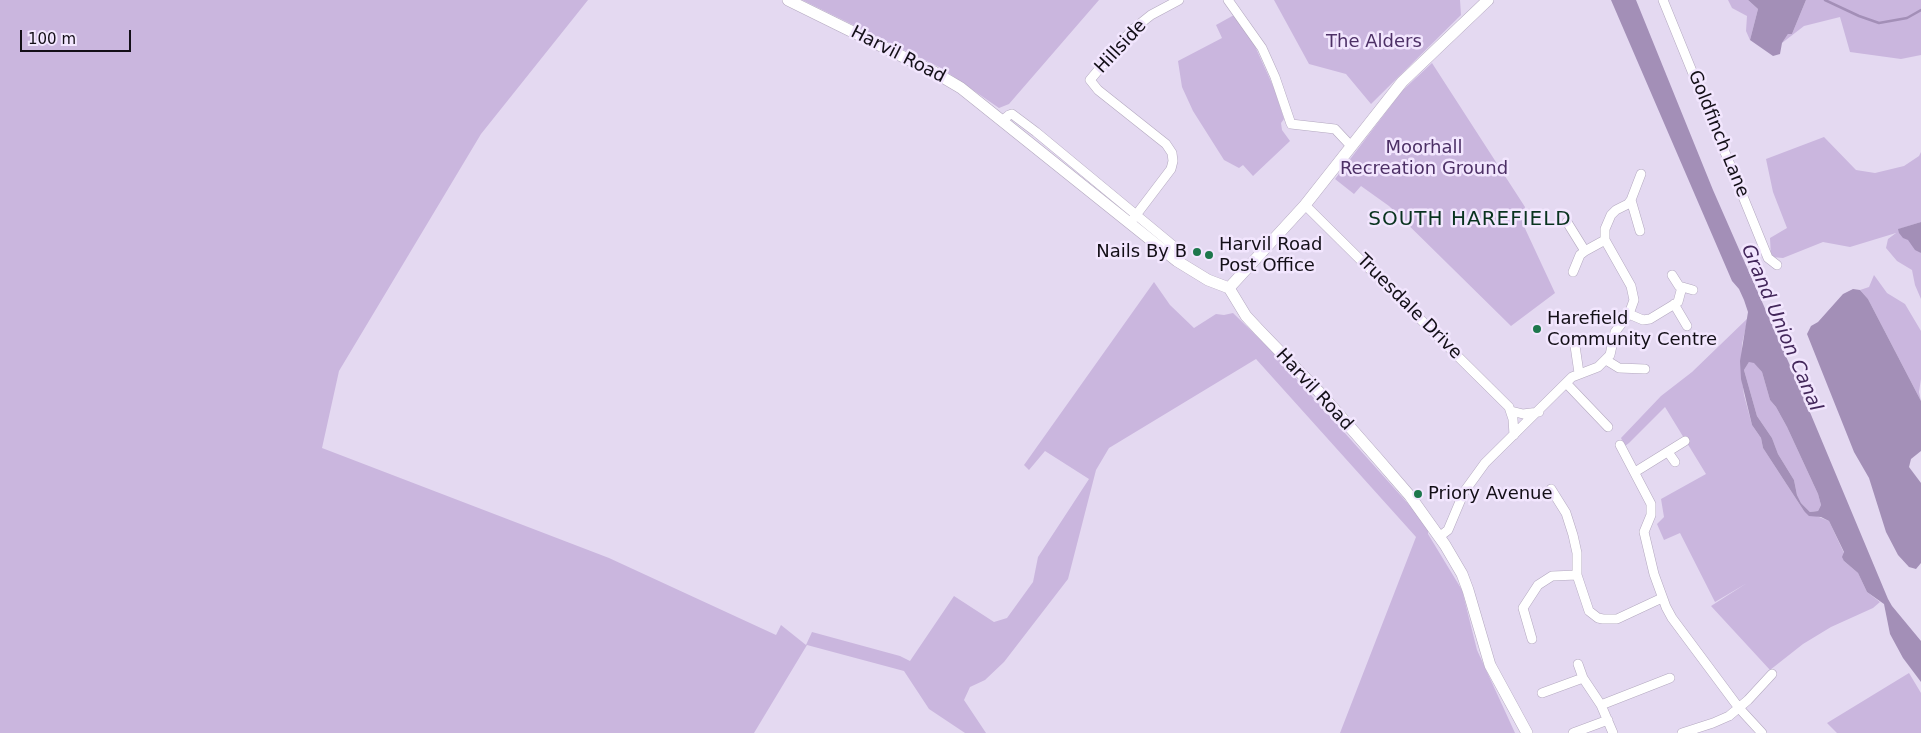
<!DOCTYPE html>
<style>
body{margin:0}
#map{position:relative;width:1921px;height:733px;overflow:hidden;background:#e4d9f1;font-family:"DejaVu Sans",sans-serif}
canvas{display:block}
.scale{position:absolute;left:20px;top:30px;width:111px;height:22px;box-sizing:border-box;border:2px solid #130f17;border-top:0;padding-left:6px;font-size:15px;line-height:18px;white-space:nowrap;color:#130f17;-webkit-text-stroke:4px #f2e6fe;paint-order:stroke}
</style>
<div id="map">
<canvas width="1921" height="733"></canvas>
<div class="scale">100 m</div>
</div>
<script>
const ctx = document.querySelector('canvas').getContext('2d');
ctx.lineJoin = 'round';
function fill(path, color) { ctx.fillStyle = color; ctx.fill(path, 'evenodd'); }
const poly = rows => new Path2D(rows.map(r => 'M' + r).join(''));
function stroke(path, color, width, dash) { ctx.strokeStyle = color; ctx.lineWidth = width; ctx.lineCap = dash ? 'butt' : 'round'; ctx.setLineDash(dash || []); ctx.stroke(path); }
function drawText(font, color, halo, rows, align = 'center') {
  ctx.font = font + ' "DejaVu Sans",sans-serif'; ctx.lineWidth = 5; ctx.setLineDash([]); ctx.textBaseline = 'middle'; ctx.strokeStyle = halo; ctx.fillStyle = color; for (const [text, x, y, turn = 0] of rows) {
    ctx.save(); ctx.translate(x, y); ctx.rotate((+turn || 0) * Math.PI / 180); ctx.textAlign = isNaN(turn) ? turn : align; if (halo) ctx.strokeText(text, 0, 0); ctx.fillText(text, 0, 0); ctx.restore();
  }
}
fill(poly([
 [0,0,588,0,481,134,339,371,322,448,609,558,776,635,781,625,806,645,812,632,900,656,910,661,954,596,994,622,1007,618,1033,582,1038,557,1089,479,1045,451,1029,470,1024,465,1154,282,1170,305,1194,328,1216,314,1224,315,1233,313,1268,347,1428,526,1428,534,1462,590,1477,650,1515,733,1340,733,1416,537,1256,359,1109,448,1096,470,1068,579,1004,662,985,680,970,687,964,700,986,733,965,733,929,709,904,671,807,645,754,733,0,733],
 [802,0,1099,0,1009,104,999,108,941,68],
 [1274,0,1460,0,1461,15,1371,104,1346,74,1309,64],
 [1728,0,1748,0,1758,9,1750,40,1746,31,1747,16,1732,8],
 [1806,0,1921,0,1921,55,1901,59,1850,52,1840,17,1804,26,1782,43,1788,34,1792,34],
 [1234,15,1254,44,1274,88,1284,119,1281,123,1282,130,1290,141,1253,176,1243,165,1239,168,1224,160,1193,111,1182,87,1178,61,1222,38,1216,25],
 [1432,63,1525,207,1522,222,1555,293,1511,326,1389,206,1361,186,1354,194,1335,179,1402,91],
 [1824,137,1856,170,1875,173,1904,166,1919,156,1921,152,1921,222,1899,229,1921,253,1921,299,1915,285,1912,270,1897,261,1886,248,1888,239,1896,233,1850,247,1823,242,1783,258,1771,257,1770,238,1787,228,1773,192,1766,159],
 [1874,275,1887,293,1905,304,1921,331,1921,379,1919,392,1921,401,1868,299,1860,290,1869,287],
 [1748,318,1742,344,1741,373,1744,395,1752,425,1761,438,1763,448,1804,511,1829,521,1844,553,1844,561,1858,573,1867,592,1880,602,1873,608,1831,627,1803,644,1770,670,1711,606,1747,583,1715,602,1680,533,1664,540,1657,524,1664,517,1661,499,1706,474,1665,407,1629,443,1625,446,1621,438,1661,396,1692,372],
 [1749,362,1754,362,1762,372,1770,400,1776,407,1787,427,1818,494,1821,505,1818,511,1810,512,1801,503,1797,495,1794,480,1778,454,1772,438,1757,416,1744,370],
 [1909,673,1921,693,1921,733,1837,733,1827,723]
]), '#cab6de');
fill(poly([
 [1611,0,1636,0,1713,190,1799,386,1888,599,1892,606,1921,641,1921,682,1903,658,1890,634,1884,604,1867,592,1858,573,1844,561,1842,557,1844,552,1829,521,1821,517,1809,516,1804,511,1763,448,1761,438,1752,425,1741,379,1740,361,1748,312,1744,300,1739,289,1732,281],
 [1749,362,1754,363,1762,372,1770,400,1776,407,1787,427,1818,494,1821,505,1818,511,1810,512,1801,503,1797,495,1794,480,1778,454,1772,438,1757,416,1744,370],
 [1748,0,1806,0,1792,34,1788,34,1782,43,1780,54,1773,56,1750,40,1758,9],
 [1921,222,1921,253,1915,250,1908,240,1903,238,1899,233,1898,229],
 [1853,289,1860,290,1868,299,1921,401,1921,451,1911,459,1909,467,1921,483,1921,563,1916,569,1909,567,1898,555,1886,532,1869,478,1854,452,1807,334,1811,326,1818,322,1843,294]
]), '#a38fb7');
stroke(poly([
 [1825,0,1859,16,1879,23,1907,18,1921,10]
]), '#a38fb7', 2.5);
const street = poly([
 [1228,0,1262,48,1275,77,1291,124,1335,129,1351,146],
 [1663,0,1768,258,1777,265],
 [1003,120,1009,115,1012,114,1036,132,1181,252,1177,261],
 [1631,200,1640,231],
 [1305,205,1509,407,1513,419,1514,435],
 [1567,222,1585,251,1605,240],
 [1130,223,1171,169,1173,161,1172,153,1166,144,1098,90,1090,80,1131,31,1151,15,1179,0],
 [1573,272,1580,255,1585,251],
 [1672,275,1679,286,1693,290],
 [1674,304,1687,326],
 [1629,314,1643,320,1650,319,1678,302,1682,287],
 [1574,339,1579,373],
 [1606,360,1619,368,1645,369],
 [1566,383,1608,427],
 [1511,411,1523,414,1539,412],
 [1620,445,1651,504,1651,515,1644,532,1654,574,1666,607,1672,618,1739,708,1762,733],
 [1668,452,1675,462],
 [1635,472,1685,441],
 [1551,489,1566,513,1573,535,1577,553,1577,575,1589,611,1598,618,1603,619,1617,619,1662,598],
 [1439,537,1448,530,1464,492,1485,463,1572,377,1598,367,1610,355,1615,332,1629,314,1634,300,1631,286,1605,240,1605,229,1611,215,1616,210,1628,204,1631,200,1641,174],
 [1532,639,1523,608,1538,585,1552,576,1577,575],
 [1578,664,1583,678,1601,705,1613,733],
 [1542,693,1583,678],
 [1601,705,1670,678],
 [1573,733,1608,720],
 [1682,733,1713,723,1729,716,1748,700,1772,674]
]);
const secondary = poly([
 [788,0,934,72,961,88,1177,261,1208,280,1229,288,1246,316,1259,330,1321,394,1378,459,1410,496,1445,545,1462,574,1468,590,1490,665,1527,733],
 [1229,288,1305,205,1402,82,1488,0]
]);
stroke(street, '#b3a8bf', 10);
stroke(secondary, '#b3a8bf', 12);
stroke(street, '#fff', 9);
stroke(secondary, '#fff', 11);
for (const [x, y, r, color] of [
 [1197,252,5,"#1d774c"],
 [1209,255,5,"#1d774c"],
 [1537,329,5,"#1d774c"],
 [1418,494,5,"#1d774c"]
]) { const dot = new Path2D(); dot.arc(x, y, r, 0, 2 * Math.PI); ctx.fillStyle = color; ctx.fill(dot); stroke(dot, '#f2e6fe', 2); }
drawText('18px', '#4d3066', '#f2e6fe', [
 ["The Alders",1374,42],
 ["Moorhall",1424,148],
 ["Recreation Ground",1424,169]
]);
drawText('18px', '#130f17', '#f2e6fe', [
 ["Hillside",1121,47,-47],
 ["Harvil Road",898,55,27],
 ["Goldfinch Lane",1718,134,68],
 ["Truesdale Drive",1409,307,45],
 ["Harvil Road",1314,390,47]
]);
drawText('18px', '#130f17', '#f2e6fe', [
 ["Harvil Road",1219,245],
 ["Post Office",1219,266],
 ["Nails By B",1187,252,"right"],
 ["Harefield",1547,319],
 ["Community Centre",1547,340],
 ["Priory Avenue",1428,494]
], 'left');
drawText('italic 19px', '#43275b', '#f2e6fe', [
 ["Grand Union Canal",1781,328,67]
]);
ctx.letterSpacing = '1px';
drawText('20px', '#09331f', '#f2e6fe', [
 ["SOUTH HAREFIELD",1470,220]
]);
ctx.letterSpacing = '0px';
</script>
